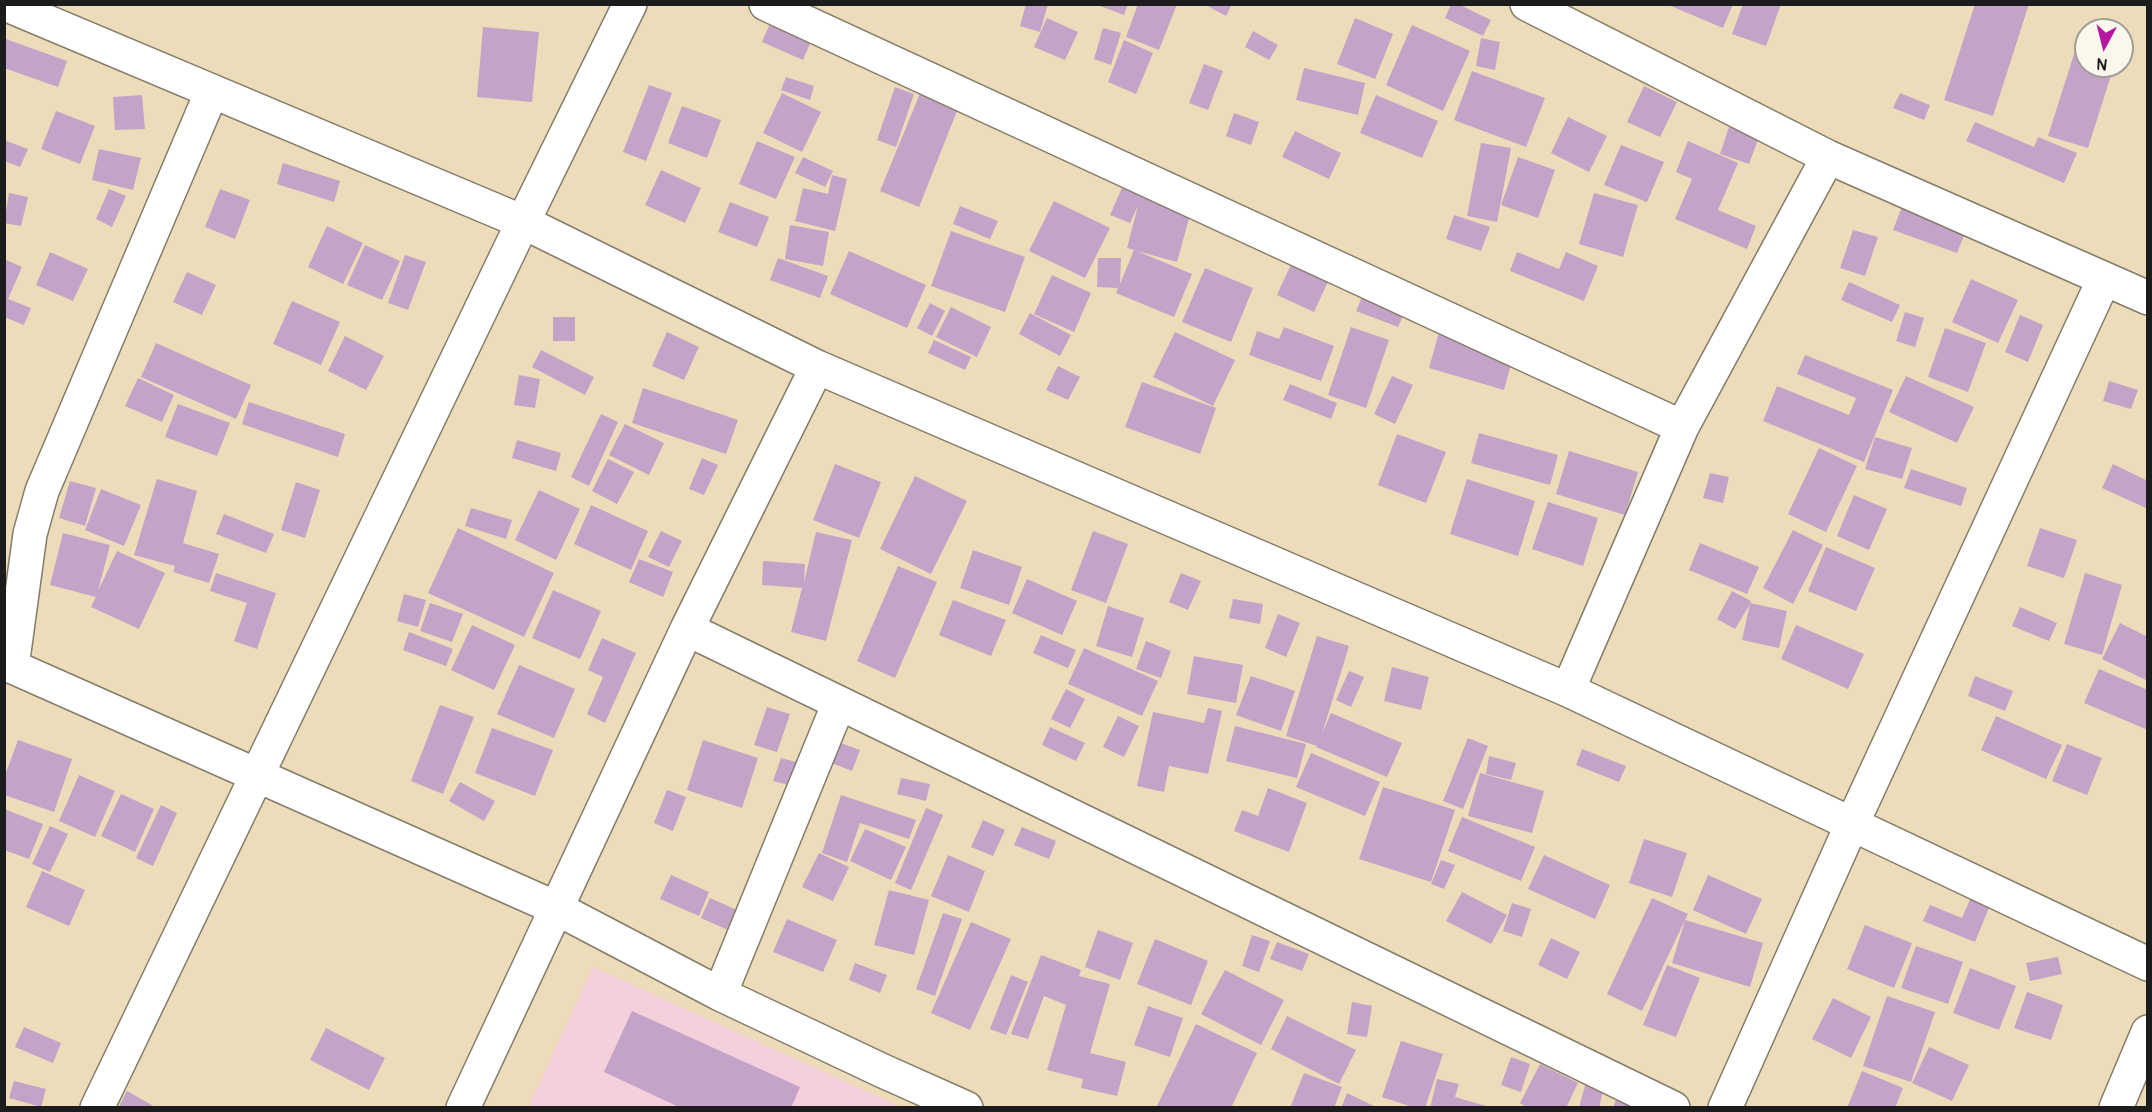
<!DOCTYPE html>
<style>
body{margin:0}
#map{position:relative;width:2152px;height:1112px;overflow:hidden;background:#eddcb9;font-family:Pangolin,sans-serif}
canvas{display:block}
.frame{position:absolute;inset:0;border:6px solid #1c1c1c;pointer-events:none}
.north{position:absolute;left:2074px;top:18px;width:60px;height:60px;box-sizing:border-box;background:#fbf7ec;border:2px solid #a29f99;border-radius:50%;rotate:187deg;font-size:16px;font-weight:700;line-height:24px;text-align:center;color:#1c1c1c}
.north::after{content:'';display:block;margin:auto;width:21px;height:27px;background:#b5179e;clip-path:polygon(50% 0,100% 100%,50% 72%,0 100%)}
</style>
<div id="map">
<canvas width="2152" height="1112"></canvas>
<div class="frame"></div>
<div class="north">N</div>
</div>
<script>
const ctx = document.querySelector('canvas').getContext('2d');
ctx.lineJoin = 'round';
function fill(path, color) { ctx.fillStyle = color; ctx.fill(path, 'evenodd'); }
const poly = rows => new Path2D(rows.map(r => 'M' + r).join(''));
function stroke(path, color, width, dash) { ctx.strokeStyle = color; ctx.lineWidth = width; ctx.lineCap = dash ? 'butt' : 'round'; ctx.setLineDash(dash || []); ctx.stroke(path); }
fill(poly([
 [593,967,901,1107,528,1108]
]), '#f5cfdb');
fill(poly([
 [1026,4,1048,4,1040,32,1020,26],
 [1095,4,1128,4,1124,15],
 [1138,4,1177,4,1159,50,1126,37],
 [1204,4,1232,4,1226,16],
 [1451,4,1458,4,1491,20,1483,36,1445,18],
 [1666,4,1733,4,1723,28],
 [1743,4,1781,4,1766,46,1732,34],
 [1975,4,2029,4,1993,116,1944,100],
 [1047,18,1078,32,1065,60,1034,47],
 [1355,18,1393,34,1375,79,1337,64],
 [771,21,812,39,803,60,762,42],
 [1412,25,1470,51,1443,111,1386,85],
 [483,27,539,32,532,102,477,97],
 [1103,28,1121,33,1111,65,1094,59],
 [1253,31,1278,45,1269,60,1245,47],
 [2081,32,2086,34,2086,66,2114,66,2088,148,2048,136],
 [1481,38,1500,42,1495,70,1476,66],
 [6,39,67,61,58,87,4,68],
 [1124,40,1153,53,1136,94,1108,82],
 [1204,64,1223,71,1208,110,1189,103],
 [1304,68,1365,83,1358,115,1296,100],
 [1472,71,1545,98,1526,147,1454,120],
 [786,77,814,86,810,100,781,90],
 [649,85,672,93,646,161,623,152],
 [1644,86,1677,102,1660,137,1627,122],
 [895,87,914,94,896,147,877,140],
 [921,91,959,106,919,207,880,191],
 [782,93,821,112,802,152,763,133],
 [1900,93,1930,105,1924,120,1893,108],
 [142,95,145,129,115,130,113,97],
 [1376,95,1438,121,1422,158,1360,133],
 [682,106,721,120,707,158,668,143],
 [56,111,95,126,80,164,41,149],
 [1234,113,1259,122,1251,145,1226,136],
 [1568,117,1607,136,1589,172,1551,153],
 [1975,122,2034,147,2038,137,2077,153,2064,183,1966,141],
 [1729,127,1759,137,1749,164,1720,154],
 [1295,131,1341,153,1329,179,1282,157],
 [4,140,28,149,20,167,4,161],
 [757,141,795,157,776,199,739,184],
 [1688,141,1738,163,1718,210,1756,226,1747,249,1675,219,1692,179,1676,172],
 [1481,143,1511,148,1497,222,1467,216],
 [1621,145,1664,162,1647,202,1604,185],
 [99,149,141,158,133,190,92,180],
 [803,157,833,171,825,187,795,173],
 [1518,157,1555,170,1538,218,1501,205],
 [283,163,340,181,334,202,277,184],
 [661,170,701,188,685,223,645,205],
 [832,175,847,179,835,231,795,221,803,188,828,194],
 [1124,183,1193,204,1177,262,1137,251,1192,274,1174,317,1116,293,1118,288,1097,287,1098,258,1121,258,1120,284,1134,250,1127,248,1138,206,1130,223,1110,215],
 [109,189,126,196,112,227,96,219],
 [220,189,250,200,235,239,205,227],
 [9,193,28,197,21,226,4,223],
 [1594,193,1638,205,1623,257,1579,244],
 [1054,201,1110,228,1085,278,1029,251],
 [730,202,769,217,757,247,718,232],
 [1903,204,1967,228,1957,253,1893,230],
 [960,206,998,221,990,239,953,224],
 [1454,215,1490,227,1481,251,1446,239],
 [790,225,829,232,823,266,785,259],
 [327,226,363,243,343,284,308,267],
 [1853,230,1878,237,1865,276,1840,268],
 [951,231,1025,257,1005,312,931,286],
 [365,245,400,261,382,300,347,285],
 [849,251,926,285,907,328,830,294],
 [50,252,88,269,73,301,36,285],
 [1517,252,1559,269,1566,252,1598,266,1584,301,1510,271],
 [405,255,426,262,408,310,388,303],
 [778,258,828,276,820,298,770,280],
 [1294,258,1331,275,1314,312,1277,295],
 [4,259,22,267,8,299,31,308,24,325,4,317],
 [1205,268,1253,288,1231,342,1182,322],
 [187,272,216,285,202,315,173,302],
 [1052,275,1091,293,1074,332,1034,314],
 [1971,279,2018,300,1998,343,1952,322],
 [1849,282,1900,305,1892,322,1841,300],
 [1364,292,1406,309,1398,327,1356,311],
 [292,301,340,322,321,365,273,344],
 [930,303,945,311,932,336,917,328],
 [951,307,991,327,977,357,936,337],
 [1905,312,1924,318,1915,347,1896,341],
 [1030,313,1071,335,1060,356,1019,334],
 [2020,315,2043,325,2028,362,2005,352],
 [553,317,575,317,575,341,553,341],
 [1284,327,1334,346,1321,381,1249,355,1257,331,1279,339],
 [1351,327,1389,340,1366,408,1328,395],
 [1945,328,1986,343,1968,392,1928,377],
 [667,332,699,347,684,380,652,366],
 [1175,332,1235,360,1213,406,1153,377],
 [1439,332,1514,354,1504,390,1429,368],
 [345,336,384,356,366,390,328,371],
 [934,340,971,357,965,370,928,353],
 [156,343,251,385,236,419,141,377],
 [541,350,594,377,585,395,532,367],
 [1805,355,1893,390,1864,462,1763,421,1777,386,1849,415,1856,398,1797,374],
 [1058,366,1080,377,1068,400,1046,390],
 [519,375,540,379,535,408,514,405],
 [1392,376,1413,385,1395,424,1374,414],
 [1906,376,1974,407,1957,443,1889,412],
 [138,378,174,395,162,422,125,406],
 [2109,381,2138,390,2131,409,2103,401],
 [1142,382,1216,408,1200,454,1125,427],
 [1290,384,1337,403,1331,419,1283,400],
 [643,388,738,420,726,454,632,423],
 [249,402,345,434,338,457,242,424],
 [178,404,230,423,217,456,165,437],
 [601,414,618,422,589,486,571,477],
 [625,424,664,443,649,475,609,455],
 [1479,433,1558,455,1550,485,1471,463],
 [1397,434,1446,452,1426,503,1378,485],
 [1875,437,1912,448,1902,479,1865,469],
 [517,440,561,453,556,471,512,458],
 [1819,448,1857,466,1826,532,1788,514],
 [1569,451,1638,472,1625,515,1556,494],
 [702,458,718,465,704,495,689,489],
 [608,459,634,472,617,504,592,491],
 [835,464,881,482,859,538,813,520],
 [2113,464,2148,481,2148,509,2102,488],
 [1911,469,1967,488,1961,506,1904,488],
 [1710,473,1729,477,1723,503,1703,498],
 [915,476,967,501,931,574,880,549],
 [157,479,197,491,183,543,219,554,209,583,173,572,175,566,134,555],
 [1467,479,1535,501,1518,556,1450,534],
 [70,481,96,488,85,526,59,518],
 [296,482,320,490,305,538,281,530],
 [101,489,141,505,124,546,85,530],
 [539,490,580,509,556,560,515,540],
 [1854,495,1887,509,1869,550,1837,536],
 [1548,502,1598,518,1583,566,1532,549],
 [591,505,648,531,631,570,574,544],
 [471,508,512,520,506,539,465,526],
 [224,514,274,534,266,553,216,534],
 [458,528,554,573,524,637,428,593],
 [2040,528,2077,540,2064,578,2027,566],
 [1793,530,1823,545,1793,604,1763,588],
 [661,531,682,541,669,567,648,557],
 [1093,531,1128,544,1106,603,1071,590],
 [816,532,852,540,826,641,791,632,802,588,762,585,763,561,805,564,804,582],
 [63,533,110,545,98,591,117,551,165,573,139,629,91,607,96,597,50,585],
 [1700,543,1759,567,1747,594,1689,570],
 [1826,547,1875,568,1856,611,1808,591],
 [973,550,1022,567,1009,605,960,588],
 [639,559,673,572,663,597,629,582],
 [898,566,937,582,895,678,857,661],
 [216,573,276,593,257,649,234,641,247,603,210,591],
 [1181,573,1201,581,1188,610,1169,602],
 [2085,573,2122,585,2102,655,2064,644],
 [1027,579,1077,601,1062,635,1012,613],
 [553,590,601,611,580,659,532,638],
 [1732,591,1751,601,1750,603,1787,611,1779,648,1742,640,1750,604,1735,629,1717,619],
 [404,594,426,600,418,627,397,621],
 [1233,599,1263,604,1260,624,1229,618],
 [953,600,1006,620,991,656,939,635],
 [430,603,463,614,452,642,420,631],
 [1108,606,1144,618,1132,657,1096,646],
 [2020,607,2057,623,2049,641,2012,626],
 [1278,614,1300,623,1286,657,1265,648],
 [2120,623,2148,637,2148,681,2102,659],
 [472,625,515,645,494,690,451,670],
 [1796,625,1864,654,1848,689,1781,659],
 [409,632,453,649,446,666,403,650],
 [1041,635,1076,650,1068,668,1033,653],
 [1317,636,1349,646,1322,734,1331,713,1402,743,1387,777,1316,747,1317,746,1286,736],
 [602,638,636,653,605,723,587,714,603,677,588,670],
 [1146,641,1171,651,1161,678,1136,669],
 [1084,648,1158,681,1142,716,1068,684],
 [1194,656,1243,665,1236,703,1187,694],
 [519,665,575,689,554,738,497,714],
 [1392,667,1429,677,1421,710,1384,701],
 [2099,669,2148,690,2148,730,2084,703],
 [1349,671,1364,677,1351,707,1336,700],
 [1251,676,1295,691,1281,731,1236,715],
 [1975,676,2013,691,2005,711,1968,696],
 [1066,689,1085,699,1070,728,1051,719],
 [440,705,474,717,443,794,411,781],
 [767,707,790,714,777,752,754,745],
 [1208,708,1222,711,1208,774,1169,766,1164,792,1137,786,1153,712,1204,723],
 [1118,716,1139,726,1124,757,1103,747],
 [1996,716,2062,745,2046,779,1981,750],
 [1235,726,1306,744,1297,778,1226,761],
 [1050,727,1085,743,1076,761,1042,745],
 [492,728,553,750,535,796,475,773],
 [827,738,860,750,852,771,819,758],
 [1468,738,1488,746,1463,809,1443,801],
 [18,740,72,759,54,812,4,795,4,778],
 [703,740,758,758,742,808,687,790],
 [2067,744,2102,758,2087,795,2052,781],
 [1582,749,1626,766,1619,782,1576,765],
 [1311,753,1380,782,1365,816,1296,787],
 [1489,756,1516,763,1511,780,1486,774],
 [781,758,800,763,793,786,773,781],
 [1480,773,1544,791,1532,833,1468,816],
 [79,775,115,791,95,837,59,821],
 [901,778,930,784,926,801,897,794],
 [460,782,495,801,484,821,449,801],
 [1383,787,1455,810,1431,882,1359,859],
 [1268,788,1307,803,1289,852,1234,831,1242,810,1258,816],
 [667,790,686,797,673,831,654,823],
 [121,794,154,809,135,852,101,836],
 [841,795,916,820,909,839,860,823,847,862,822,853],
 [161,805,177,813,153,866,136,858],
 [926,808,943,815,911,890,895,883],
 [4,809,43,824,29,859,4,850],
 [1462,817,1535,847,1521,881,1448,851],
 [983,820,1005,830,993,856,971,847],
 [50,826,68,834,50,872,32,864],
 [1022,827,1056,841,1049,859,1014,845],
 [865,829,906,847,891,880,850,861],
 [1644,839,1687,853,1672,897,1629,883],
 [819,853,849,867,833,901,802,887],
 [948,855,985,871,969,912,931,896],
 [1544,855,1610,885,1595,919,1528,889],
 [1441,860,1455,865,1444,889,1431,884],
 [42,871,85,890,69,926,26,907],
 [671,875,709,892,699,916,660,899],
 [1708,875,1762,899,1746,934,1693,910],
 [889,890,929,900,914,955,874,945],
 [1462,892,1507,915,1491,944,1446,921],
 [1971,897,1990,905,1975,942,1923,921,1930,905,1962,918],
 [710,898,746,914,737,934,701,918],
 [1652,898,1688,914,1685,920,1763,943,1750,987,1672,963,1685,920,1642,1011,1607,994],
 [1512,903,1531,909,1522,937,1503,931],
 [943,913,962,919,935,996,916,989],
 [787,919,837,940,823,972,773,952],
 [971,922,1011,939,970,1030,931,1013],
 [1865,925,1912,943,1894,988,1847,969],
 [1098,930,1133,943,1120,980,1085,967],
 [1252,935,1270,941,1259,972,1242,966],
 [1551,938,1580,952,1567,979,1538,965],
 [1155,939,1208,961,1191,1005,1137,984],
 [1277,942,1309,954,1302,971,1270,959],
 [1916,946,1963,962,1948,1004,1901,988],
 [1041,955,1081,970,1079,976,1110,984,1090,1053,1126,1062,1117,1096,1081,1088,1083,1079,1047,1070,1066,1005,1044,996,1028,1039,1011,1034],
 [2058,957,2062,974,2030,981,2026,963],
 [855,963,887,975,880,993,849,980],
 [1667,965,1700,978,1676,1037,1643,1025],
 [1970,968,2016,986,1999,1030,1953,1013],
 [1225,970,1284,1000,1261,1045,1201,1014],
 [1011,975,1028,982,1006,1035,990,1029],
 [2027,992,2063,1005,2051,1040,2014,1028],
 [1887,996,1935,1012,1911,1082,1863,1066],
 [1833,998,1871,1017,1851,1058,1812,1039],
 [1352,1002,1372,1006,1367,1037,1347,1034],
 [1148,1006,1183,1018,1170,1057,1134,1045],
 [632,1011,800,1087,791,1108,681,1108,604,1072],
 [1287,1016,1356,1050,1339,1084,1271,1049],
 [1196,1024,1257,1053,1231,1108,1156,1108],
 [24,1027,61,1043,53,1063,15,1047],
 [326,1028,385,1058,369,1090,310,1060],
 [1401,1041,1443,1054,1425,1108,1415,1108,1382,1097],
 [1929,1047,1969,1065,1952,1101,1912,1083],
 [1511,1057,1530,1064,1521,1092,1501,1085],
 [1540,1064,1578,1083,1566,1108,1528,1108,1520,1103],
 [1862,1071,1903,1088,1895,1108,1847,1108],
 [1304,1073,1342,1087,1334,1108,1290,1108],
 [1587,1078,1605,1082,1599,1108,1579,1108],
 [1437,1079,1459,1084,1455,1097,1493,1108,1430,1108],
 [14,1081,46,1089,41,1107,9,1098],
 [127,1091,157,1108,118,1108],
 [1347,1093,1378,1108,1341,1108],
 [1618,1093,1649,1108,1613,1108]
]), '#c3a4c8');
const minor = poly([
 [5,4,523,222,817,367,1568,690,2148,964],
 [766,4,1682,427],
 [1527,4,1828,157,2148,298],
 [687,629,1673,1108],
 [4,663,556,908,720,994,883,1071,966,1108],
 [12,667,30,534,42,491,212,91],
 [1568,690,1682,427,1828,157],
 [720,994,839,703],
 [97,1108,523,222,630,4],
 [463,1108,687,629,817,367],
 [1725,1108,1852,824,2104,279],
 [2116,1108,2148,1032]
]);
stroke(minor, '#847c6a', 36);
stroke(minor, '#fff', 33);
</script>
